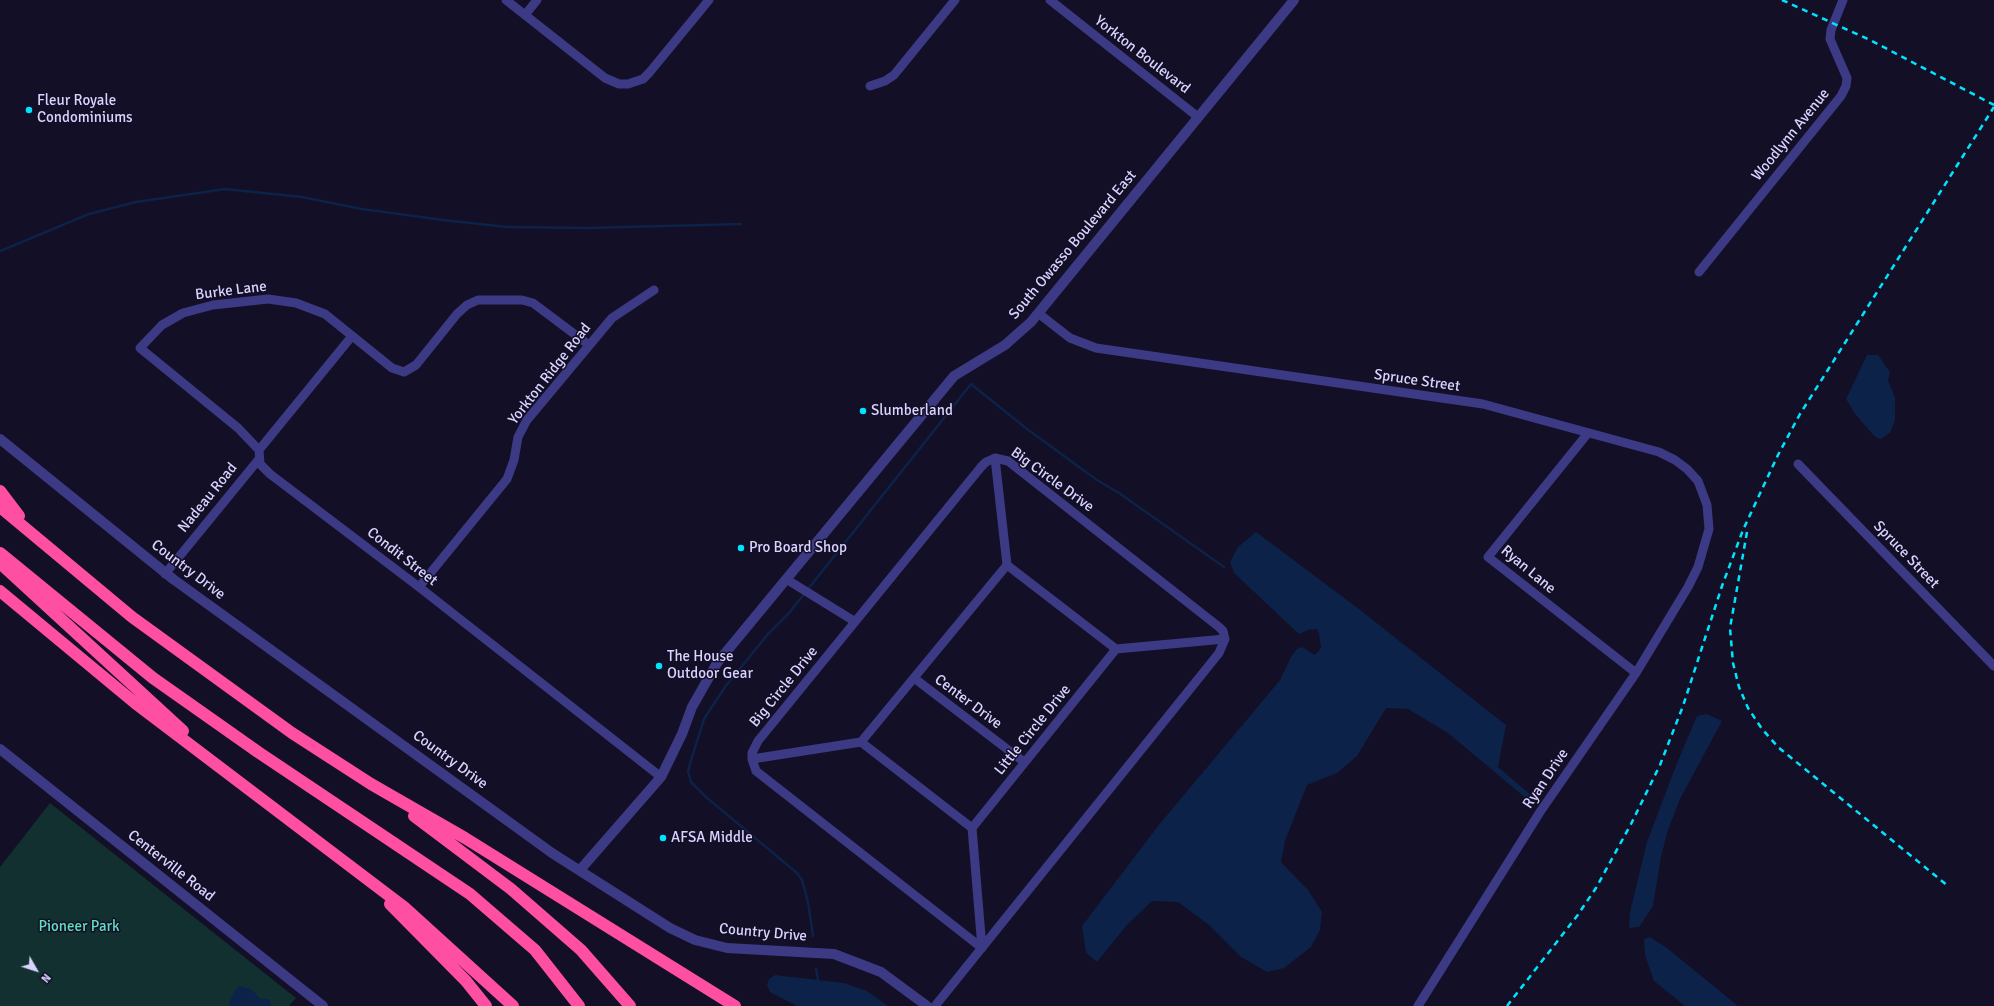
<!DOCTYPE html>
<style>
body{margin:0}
#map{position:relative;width:1994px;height:1006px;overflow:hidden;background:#130f26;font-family:Signika,sans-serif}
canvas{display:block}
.north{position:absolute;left:16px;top:950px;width:40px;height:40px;-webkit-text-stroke:3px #130f26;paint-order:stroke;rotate:129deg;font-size:11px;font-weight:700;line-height:16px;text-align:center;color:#d9d4ff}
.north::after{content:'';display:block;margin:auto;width:14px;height:18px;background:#d9d4ff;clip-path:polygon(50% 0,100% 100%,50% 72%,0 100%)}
</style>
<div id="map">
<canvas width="1994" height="1006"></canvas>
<div class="north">N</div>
</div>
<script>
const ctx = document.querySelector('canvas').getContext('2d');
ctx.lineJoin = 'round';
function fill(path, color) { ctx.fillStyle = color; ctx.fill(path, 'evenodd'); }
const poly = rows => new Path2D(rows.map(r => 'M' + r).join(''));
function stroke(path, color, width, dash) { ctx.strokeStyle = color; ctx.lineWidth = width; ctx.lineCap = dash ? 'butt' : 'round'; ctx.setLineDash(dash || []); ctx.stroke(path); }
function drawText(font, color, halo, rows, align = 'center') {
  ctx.font = font + ' Signika,sans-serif'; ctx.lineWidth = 3; ctx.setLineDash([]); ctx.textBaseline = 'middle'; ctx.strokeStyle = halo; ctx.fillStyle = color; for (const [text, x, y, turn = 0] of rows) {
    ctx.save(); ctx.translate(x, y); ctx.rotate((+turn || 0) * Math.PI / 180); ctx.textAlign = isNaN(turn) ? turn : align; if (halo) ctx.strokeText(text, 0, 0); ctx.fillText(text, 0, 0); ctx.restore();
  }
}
fill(poly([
 [50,803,296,998,289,1006,0,1006,0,867]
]), '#12302f');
fill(poly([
 [1867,355,1878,355,1890,372,1888,381,1895,397,1895,420,1890,433,1881,439,1875,437,1855,414,1846,399],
 [1256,532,1355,606,1506,725,1498,767,1538,801,1534,805,1448,733,1408,709,1386,708,1357,756,1337,773,1307,785,1285,841,1281,862,1308,890,1322,912,1320,930,1311,947,1284,968,1267,972,1241,957,1209,925,1178,902,1152,901,1126,926,1097,962,1086,953,1082,926,1158,826,1280,680,1291,657,1297,649,1302,647,1315,655,1321,648,1319,634,1317,629,1308,630,1299,634,1234,573,1230,562,1238,547],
 [1707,714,1722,721,1680,799,1668,830,1661,857,1653,906,1639,927,1629,928,1630,912,1647,842,1677,763,1697,716],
 [1650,937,1667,948,1738,1006,1685,1006,1654,981,1645,955,1644,939],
 [775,975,844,983,867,991,888,1006,797,1006,770,992,767,985,769,979],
 [239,986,251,989,261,999,269,999,271,1004,270,1006,230,1006,229,1003,233,994]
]), '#0c2248');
stroke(poly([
 [0,251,89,214,136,202,225,189,302,197,362,209,443,220,507,227,587,228,741,224],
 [813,936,808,902,802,880,797,873,706,797,691,782,688,771,693,754,704,719,725,687,768,634,789,613,971,384,1027,429,1097,480,1119,493,1224,567],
 [816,969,818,980]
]), '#0c2248', 2.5);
stroke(poly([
 [506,0,605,78,619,84,628,84,643,79,649,73,709,0],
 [1050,0,1198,117],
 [525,15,537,0],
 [870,86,885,81,894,75,955,0],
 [1699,272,1841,96,1846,86,1847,78,1830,39,1831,30,1843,0],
 [1038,313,1070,338,1096,348,1483,404,1659,452,1675,460,1687,469,1698,481,1707,505,1709,529,1698,567,1688,587,1636,673,1540,812,1418,1006],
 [589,345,533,303,522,300,478,300,467,305,457,314,416,365,404,372,392,368,325,314,296,303,268,299,213,305,183,313,162,325,140,348,238,428,259,450,260,464,270,474,419,587,661,777],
 [1588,433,1488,557,1636,673],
 [259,450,352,336],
 [995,458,1007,565,1116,649,1225,639],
 [1798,464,1994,666],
 [165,574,259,459],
 [786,579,854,621],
 [419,587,507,479,514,460,518,437,527,420,612,318,654,290],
 [914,678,1024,762],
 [861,742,972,828],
 [752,759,861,742,1007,565],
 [982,948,972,828,1116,649],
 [935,1006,1219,653,1225,639,1223,631,1219,627,1008,461,995,458,986,462,981,467,758,741,752,753,752,759,756,771,982,948]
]), '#3d3a85', 9);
stroke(poly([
 [0,439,173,579,552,853,670,928,695,940,727,948,834,954,881,972,927,1006],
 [0,749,323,1006],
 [580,870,661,777,682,734,692,707,717,663,954,376,1005,345,1031,322,1294,0]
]), '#3d3a85', 10);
stroke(poly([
 [0,491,19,516],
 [0,507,132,617,292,733,371,784,465,838,735,1006],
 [0,553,153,678,258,752,470,894,535,950,579,1006],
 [0,563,183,731],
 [0,591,135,703,404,907,513,1006],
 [414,816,511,889,581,950,630,1006],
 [390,904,466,981,486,1006]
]), '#ff4fa3', 12);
stroke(poly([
 [1782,0,1872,41,1994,105],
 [1747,532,1730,628,1733,663,1739,687,1748,708,1762,729,1778,747,1948,886],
 [1507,1006,1577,916,1596,888,1631,824,1660,765,1683,706,1722,586,1743,530,1778,455,1800,414,1994,107]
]), '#00e5ff', 2.5, [6, 5]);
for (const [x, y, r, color] of [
 [29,110,4,"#00e5ff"],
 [863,411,4,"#00e5ff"],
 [741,548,4,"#00e5ff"],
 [659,666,4,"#00e5ff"],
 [663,838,4,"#00e5ff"]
]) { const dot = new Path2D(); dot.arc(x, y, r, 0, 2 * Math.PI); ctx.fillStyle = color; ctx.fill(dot); stroke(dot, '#130f26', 1.5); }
drawText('15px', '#d9d4ff', '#130f26', [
 ["Yorkton Boulevard",1142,55,38],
 ["Woodlynn Avenue",1791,135,-51],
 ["South Owasso Boulevard East",1073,245,-50],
 ["Burke Lane",231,291,-7],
 ["Yorkton Ridge Road",550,374,-52],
 ["Spruce Street",1417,381,8],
 ["Big Circle Drive",1052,480,36],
 ["Nadeau Road",208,498,-51],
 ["Spruce Street",1906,555,46],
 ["Condit Street",402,557,38],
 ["Country Drive",188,570,37],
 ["Ryan Lane",1528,570,40],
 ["Big Circle Drive",784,687,-51],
 ["Center Drive",968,702,37],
 ["Little Circle Drive",1033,730,-51],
 ["Country Drive",450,760,36],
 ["Ryan Drive",1546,779,-56],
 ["Centerville Road",171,866,38],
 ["Country Drive",763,933,5]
]);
drawText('15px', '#d9d4ff', '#130f26', [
 ["Fleur Royale",37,101],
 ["Condominiums",37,118],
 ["Slumberland",871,411],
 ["Pro Board Shop",749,548],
 ["The House",667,657],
 ["Outdoor Gear",667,674],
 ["AFSA Middle",671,838]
], 'left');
drawText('15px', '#5fe0c0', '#130f26', [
 ["Pioneer Park",79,927]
]);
</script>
